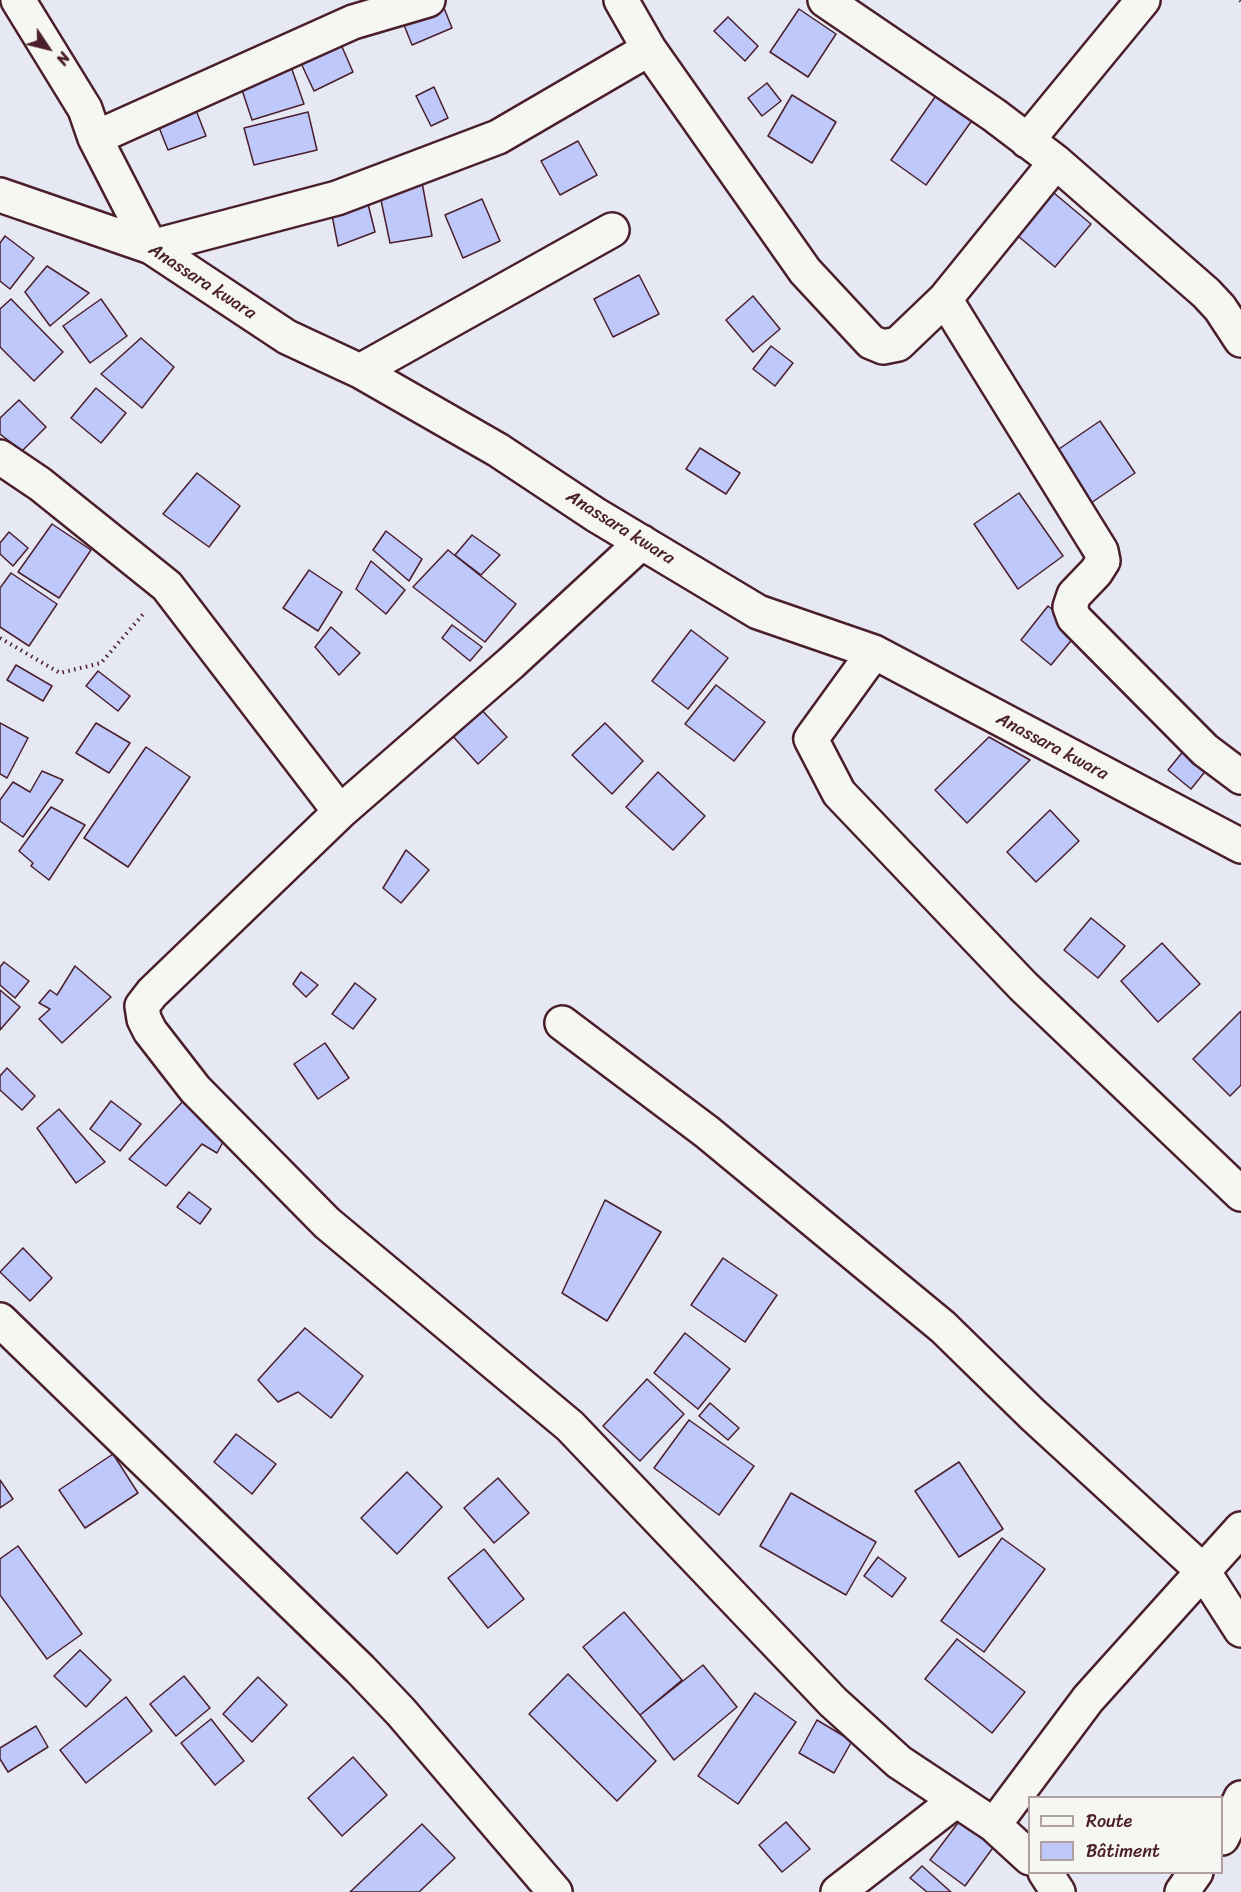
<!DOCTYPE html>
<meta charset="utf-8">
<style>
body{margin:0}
#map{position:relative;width:1241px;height:1892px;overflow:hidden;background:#e6e8f4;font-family:Sriracha,sans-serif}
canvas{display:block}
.legend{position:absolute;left:1028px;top:1796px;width:195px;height:78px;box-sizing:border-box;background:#f6f6f2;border:2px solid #b1a0a2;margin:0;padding:8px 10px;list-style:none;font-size:18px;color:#4a1f2b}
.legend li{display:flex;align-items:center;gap:12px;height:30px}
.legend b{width:30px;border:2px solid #b1a0a2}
.north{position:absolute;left:18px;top:18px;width:60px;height:60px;-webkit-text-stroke:4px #f6f6f2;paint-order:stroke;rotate:125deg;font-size:16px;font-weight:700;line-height:24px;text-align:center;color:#4a1f2b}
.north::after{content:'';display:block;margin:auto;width:21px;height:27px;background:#4a1f2b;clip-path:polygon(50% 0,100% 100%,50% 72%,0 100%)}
</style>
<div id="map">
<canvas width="1241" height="1892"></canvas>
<ul class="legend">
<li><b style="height:8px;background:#f6f6f2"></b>Route</li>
<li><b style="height:16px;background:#bfc8fa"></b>Bâtiment</li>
</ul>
<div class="north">N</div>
</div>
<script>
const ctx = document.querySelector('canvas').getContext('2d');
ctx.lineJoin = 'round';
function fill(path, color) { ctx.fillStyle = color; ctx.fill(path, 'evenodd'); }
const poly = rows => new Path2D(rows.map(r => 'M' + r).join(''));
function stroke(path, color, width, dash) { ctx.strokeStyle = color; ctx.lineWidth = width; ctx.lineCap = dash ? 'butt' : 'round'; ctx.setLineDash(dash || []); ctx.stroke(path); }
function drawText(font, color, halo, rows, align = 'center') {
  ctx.font = font + ' Sriracha,sans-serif'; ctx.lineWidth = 5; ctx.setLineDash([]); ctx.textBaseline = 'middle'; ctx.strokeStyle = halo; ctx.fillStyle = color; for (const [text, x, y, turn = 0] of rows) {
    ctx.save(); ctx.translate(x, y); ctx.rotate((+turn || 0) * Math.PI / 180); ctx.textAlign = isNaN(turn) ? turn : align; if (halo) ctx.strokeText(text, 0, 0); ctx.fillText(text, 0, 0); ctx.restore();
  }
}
const building = poly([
 [444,8,452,28,412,45,404,25,444,8],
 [799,9,836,34,808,77,770,52,799,9],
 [728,17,758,46,745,61,714,31,728,17],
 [339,40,353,72,314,91,299,59,339,40],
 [289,61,304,104,252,120,240,84,289,61],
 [767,83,781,101,762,116,748,98,767,83],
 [434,87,448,118,431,126,416,96,434,87],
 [942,87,978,112,926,185,891,160,942,87],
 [792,95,836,122,812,163,768,136,792,95],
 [194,105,206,136,168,150,156,120,194,105],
 [308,112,317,150,254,165,244,128,308,112],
 [578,141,597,175,560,195,541,161,578,141],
 [421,177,432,236,390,243,378,186,421,177],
 [1048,188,1091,224,1055,267,1012,231,1048,188],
 [482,199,500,241,463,258,445,215,482,199],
 [367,200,375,232,338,246,331,210,367,200],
 [5,236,34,258,10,289,0,281,0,243,5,236],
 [47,266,89,293,50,326,25,292,47,266],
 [639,275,659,314,613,337,594,299,639,275],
 [753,296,780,329,753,352,726,320,753,296],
 [11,299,63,352,34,381,0,347,0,309,11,299],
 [101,299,127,336,90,363,63,326,101,299],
 [141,338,174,367,142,408,101,374,141,338],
 [771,346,793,363,775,386,753,369,771,346],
 [96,388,126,413,101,443,71,418,96,388],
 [19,400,46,427,22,451,0,434,0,418,19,400],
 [1100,421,1135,473,1091,503,1056,451,1100,421],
 [700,448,740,473,726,494,686,469,700,448],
 [197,473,240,506,209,547,163,514,197,473],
 [1019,493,1063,556,1018,589,974,524,1019,493],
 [52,524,91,550,59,598,18,572,52,524],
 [386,531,422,559,409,581,373,550,386,531],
 [9,532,28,548,13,566,0,554,0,543,9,532],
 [472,535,500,555,481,575,455,555,472,535],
 [448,550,516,604,485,642,413,587,448,550],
 [371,561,405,590,386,614,356,589,371,561],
 [309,570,342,592,318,631,283,608,309,570],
 [11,573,57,604,29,646,0,627,0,588,11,573],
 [1048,606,1079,631,1051,665,1021,640,1048,606],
 [452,625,482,647,470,661,442,638,452,625],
 [331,627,360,653,339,675,315,647,331,627],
 [691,630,728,658,688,709,652,681,691,630],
 [16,665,52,686,43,701,7,680,16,665],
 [98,671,130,696,118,711,86,686,98,671],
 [716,685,765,722,734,761,685,724,716,685],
 [478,706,507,737,478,764,450,733,478,706],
 [0,723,28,738,7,778,0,774,0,723],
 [96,723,130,743,109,773,76,753,96,723],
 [605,723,643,761,612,794,572,755,605,723],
 [989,737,1030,760,967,823,935,790,989,737],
 [1189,744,1212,763,1191,789,1168,770,1189,744],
 [146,747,190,777,128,867,84,838,146,747],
 [42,771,63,780,23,837,0,821,0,800,13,782,30,792,42,771],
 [658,772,705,816,673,850,626,807,658,772],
 [51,807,85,825,49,880,31,866,33,863,19,851,51,807],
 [1050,810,1079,841,1036,882,1007,852,1050,810],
 [406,850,429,870,401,903,383,888,406,850],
 [1091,918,1125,946,1098,978,1064,950,1091,918],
 [1162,943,1200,984,1158,1022,1121,981,1162,943],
 [4,962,29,981,15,998,0,985,0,967,4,962],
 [75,966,111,997,62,1043,39,1019,50,1009,39,1003,50,990,57,995,75,966],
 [301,972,318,985,306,997,293,984,301,972],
 [355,983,376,999,353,1029,332,1014,355,983],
 [0,990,20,1007,0,1030,0,990],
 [1241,1011,1241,1085,1230,1096,1193,1059,1241,1011],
 [325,1043,349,1078,318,1099,294,1064,325,1043],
 [7,1068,35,1096,22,1110,0,1090,0,1076,7,1068],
 [186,1098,213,1119,208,1127,223,1142,217,1153,202,1144,166,1186,129,1159,186,1098],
 [111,1101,141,1124,120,1151,90,1129,111,1101],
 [59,1109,105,1162,76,1183,37,1128,59,1109],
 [189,1192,211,1209,200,1224,177,1207,189,1192],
 [605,1200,661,1232,607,1321,562,1293,605,1200],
 [23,1248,52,1278,30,1301,0,1272,23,1248],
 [723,1258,777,1295,745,1342,691,1305,723,1258],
 [305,1328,363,1376,331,1418,298,1392,278,1402,258,1380,305,1328],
 [685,1333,730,1369,698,1409,654,1373,685,1333],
 [647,1379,684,1414,640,1461,603,1426,647,1379],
 [710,1403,739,1428,728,1440,699,1416,710,1403],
 [689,1420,754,1466,719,1515,654,1468,689,1420],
 [236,1434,276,1464,252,1494,214,1462,236,1434],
 [113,1454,138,1493,85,1528,59,1490,113,1454],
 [959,1462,1003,1529,959,1557,915,1491,959,1462],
 [407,1472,442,1507,397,1554,361,1518,407,1472],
 [498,1478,529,1513,494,1543,464,1508,498,1478],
 [0,1480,13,1499,0,1508,0,1480],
 [791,1493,876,1542,846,1595,760,1546,791,1493],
 [1002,1538,1045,1569,984,1652,941,1621,1002,1538],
 [18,1546,82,1634,47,1659,0,1595,0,1559,18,1546],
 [484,1549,524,1599,488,1628,448,1578,484,1549],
 [878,1557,906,1578,892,1597,864,1576,878,1557],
 [624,1612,682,1680,640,1715,583,1647,624,1612],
 [957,1639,1025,1692,992,1733,925,1679,957,1639],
 [80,1650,111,1680,86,1707,54,1676,80,1650],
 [703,1665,737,1707,674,1760,640,1715,703,1665],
 [568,1674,656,1761,617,1801,529,1714,568,1674],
 [184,1676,210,1708,176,1736,150,1704,184,1676],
 [258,1677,287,1705,252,1742,223,1714,258,1677],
 [755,1693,796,1722,738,1804,698,1776,755,1693],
 [126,1697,152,1731,86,1783,60,1750,126,1697],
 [211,1719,244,1761,215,1785,181,1743,211,1719],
 [817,1720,852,1741,834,1773,799,1753,817,1720],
 [36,1726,48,1747,8,1772,0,1759,0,1748,36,1726],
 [353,1757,387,1795,342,1836,308,1798,353,1757],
 [961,1819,995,1845,965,1886,930,1860,961,1819],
 [786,1822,810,1849,782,1872,759,1845,786,1822],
 [422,1824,455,1858,419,1892,350,1892,422,1824],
 [922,1866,951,1892,927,1892,910,1878,922,1866]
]);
fill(building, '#bfc8fa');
stroke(building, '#4a1f2b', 1.5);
const minor = poly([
 [18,0,85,109,95,138,151,247,337,198,498,137,649,49],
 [621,0,649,49,805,271,871,342,883,347,898,344,945,299,1056,162],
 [825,0,994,115,1056,162,1206,293,1220,308,1241,340],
 [95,138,353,22,428,0],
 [1027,141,1143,0],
 [0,195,151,247,287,337,360,371,498,450,596,515,758,612,874,652,1241,846],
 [945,299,1101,551,1103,561,1096,572,1074,595,1070,607,1074,618,1205,750,1241,777],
 [360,371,612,230],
 [0,457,40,484,167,586,340,812],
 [642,542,511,663,340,812,152,993,142,1006,144,1019,150,1031,195,1089,327,1223,570,1426,833,1702,899,1762,994,1825,1030,1858],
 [874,652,811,739,839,793,1023,986,1241,1194],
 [562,1023,707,1132,943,1327,1032,1414,1203,1571,1241,1630],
 [0,1320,360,1669,401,1712,555,1892],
 [994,1825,1088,1699,1241,1529],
 [1222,1838,1241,1798],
 [1045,1872,1058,1892],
 [838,1892,955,1801],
 [1182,1892,1196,1872]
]);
stroke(minor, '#4a1f2b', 38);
stroke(poly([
 [1240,0,1241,1],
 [0,638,60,673,101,663,145,612]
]), '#4a1f2b', 4, [1.5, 4.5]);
stroke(minor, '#f6f6f2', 33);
drawText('18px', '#4a1f2b', '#f6f6f2', [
 ["Anassara kwara",202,282,33],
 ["Anassara kwara",620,528,32],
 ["Anassara kwara",1052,747,28]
]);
</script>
